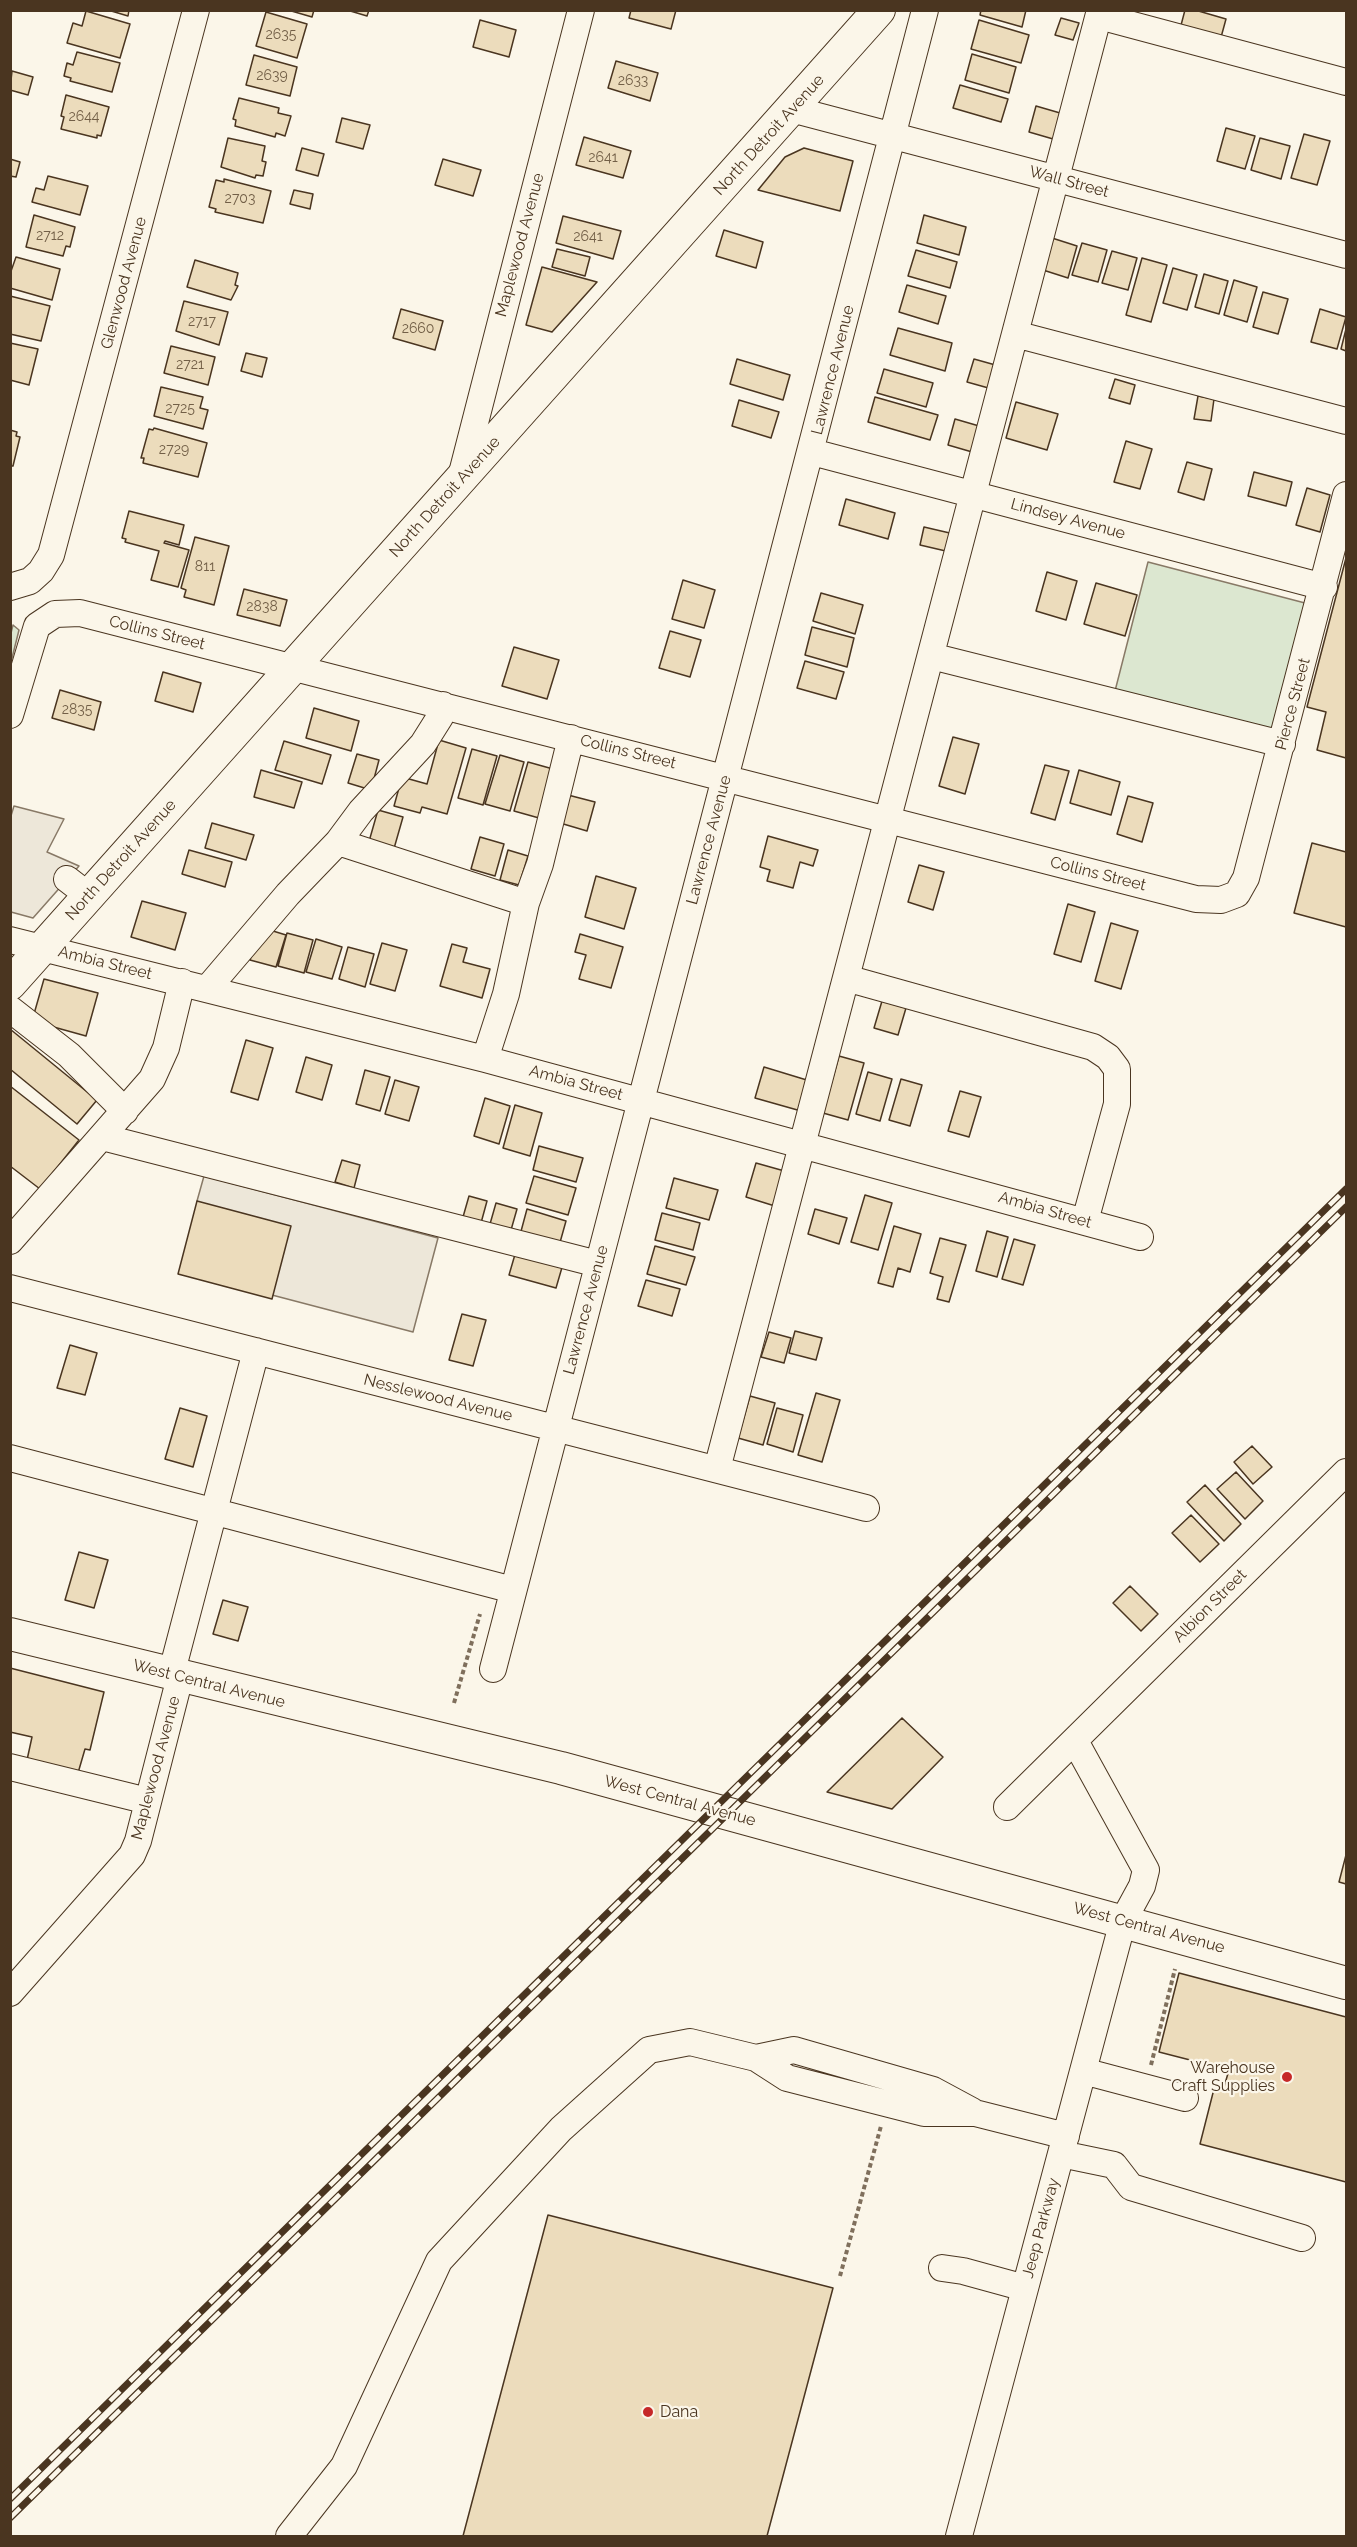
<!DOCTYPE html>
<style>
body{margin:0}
#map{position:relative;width:1357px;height:2547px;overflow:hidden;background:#fbf6e9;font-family:Raleway,sans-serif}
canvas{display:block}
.frame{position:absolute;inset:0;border:12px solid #4a3520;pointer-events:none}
</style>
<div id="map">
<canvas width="1357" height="2547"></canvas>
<div class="frame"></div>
</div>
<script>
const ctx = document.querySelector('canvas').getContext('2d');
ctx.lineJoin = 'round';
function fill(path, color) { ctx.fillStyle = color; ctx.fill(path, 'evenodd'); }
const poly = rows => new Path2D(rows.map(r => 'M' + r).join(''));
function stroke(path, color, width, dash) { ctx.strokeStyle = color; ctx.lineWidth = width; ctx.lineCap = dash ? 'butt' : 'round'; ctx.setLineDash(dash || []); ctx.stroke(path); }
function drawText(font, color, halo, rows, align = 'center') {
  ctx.font = font + ' Raleway,sans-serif'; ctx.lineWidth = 4.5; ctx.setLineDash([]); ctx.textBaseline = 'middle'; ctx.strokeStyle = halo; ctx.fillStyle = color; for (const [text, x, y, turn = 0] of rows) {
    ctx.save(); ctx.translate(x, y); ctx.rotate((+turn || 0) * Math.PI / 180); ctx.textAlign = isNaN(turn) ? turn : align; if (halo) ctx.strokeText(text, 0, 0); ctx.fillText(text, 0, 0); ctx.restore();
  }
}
const green = poly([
 [1148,562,1305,603,1271,732,1115,691,1148,562],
 [13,625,19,630,11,662,11,633,13,625]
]);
fill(green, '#dce7d0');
stroke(green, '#887966', 1.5);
const parking = poly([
 [14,806,64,819,47,852,79,866,33,918,11,912,10,819,14,806],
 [204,1176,438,1238,413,1332,272,1295,197,1201,204,1176]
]);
fill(parking, '#ede7d9');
stroke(parking, '#887966', 1.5);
const building = poly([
 [108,10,129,10,128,16,108,10],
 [288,10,314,10,312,17,288,10],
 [347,10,369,10,367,16,347,10],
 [631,10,676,10,671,29,629,18,631,10],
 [981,10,1026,10,1022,27,980,15,981,10],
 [1185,10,1195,10,1226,19,1220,41,1180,29,1185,10],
 [86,11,130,24,120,58,67,43,73,23,82,26,86,11],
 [266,12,307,24,297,58,256,46,266,12],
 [1061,18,1079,23,1073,40,1055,35,1061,18],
 [480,20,516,30,509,57,473,47,480,20],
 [979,20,1029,35,1021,63,971,49,979,20],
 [77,52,120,63,112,92,70,81,71,78,64,76,67,63,73,65,77,52],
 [972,54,1016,67,1009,93,965,80,972,54],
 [254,55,297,67,290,96,246,85,254,55],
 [616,61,658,73,650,101,608,88,616,61],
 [12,71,33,77,28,95,10,90,12,71],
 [960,85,1008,99,1001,122,953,108,960,85],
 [66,95,109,107,101,136,97,135,97,138,61,129,64,117,61,116,66,95],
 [239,98,279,108,278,113,291,116,285,136,276,133,275,137,235,126,236,120,233,119,239,98],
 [1036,106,1067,115,1060,141,1029,132,1036,106],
 [342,118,370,125,363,149,336,142,342,118],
 [1226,128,1255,136,1245,169,1217,161,1226,128],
 [1304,134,1330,141,1317,185,1291,178,1304,134],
 [584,137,631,151,623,178,576,165,584,137],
 [228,138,265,146,262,161,266,162,263,176,256,175,255,178,221,167,228,138],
 [1260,138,1290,146,1281,179,1251,170,1260,138],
 [302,148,324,154,318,176,296,170,302,148],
 [804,148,853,161,840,211,758,190,785,157,804,148],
 [10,159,20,162,16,177,10,176,10,159],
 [443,159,481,170,473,196,435,185,443,159],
 [48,176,88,186,80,215,32,202,36,188,44,190,48,176],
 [224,179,271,191,263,223,215,212,216,209,209,207,216,180,224,182,224,179],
 [294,190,313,194,310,209,290,204,294,190],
 [34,215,75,227,70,247,66,246,63,256,26,247,34,215],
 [924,215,966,227,959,255,917,243,924,215],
 [563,216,621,231,613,259,556,243,563,216],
 [724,230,763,242,756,268,716,256,724,230],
 [1052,238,1077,246,1068,278,1043,270,1052,238],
 [1082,243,1107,250,1098,282,1072,275,1082,243],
 [557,249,590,257,585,276,552,267,557,249],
 [916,250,957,262,950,288,908,276,916,250],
 [1112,251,1137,258,1128,290,1102,283,1112,251],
 [16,257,60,269,52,300,10,288,10,274,16,257],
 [1142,258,1167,265,1151,322,1126,315,1142,258],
 [195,260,238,273,235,285,238,286,231,300,187,287,195,260],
 [542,267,597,282,552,332,526,325,542,267],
 [1173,268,1197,275,1187,310,1163,303,1173,268],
 [1204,274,1228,281,1219,314,1195,307,1204,274],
 [1234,280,1257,287,1247,322,1224,315,1234,280],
 [907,285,946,296,938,324,899,312,907,285],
 [1263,292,1288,299,1278,334,1253,327,1263,292],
 [10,296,50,306,41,341,10,334,10,296],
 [184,301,228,312,219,345,176,331,184,301],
 [401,309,443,321,435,350,393,338,401,309],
 [1320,309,1346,317,1337,349,1311,342,1320,309],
 [898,328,952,343,945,371,890,355,898,328],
 [1346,329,1346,351,1341,349,1346,329],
 [10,343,38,349,29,385,10,380,10,343],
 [171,346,215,357,208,385,164,373,171,346],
 [246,353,267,358,262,377,241,371,246,353],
 [737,359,790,375,783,400,730,384,737,359],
 [974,359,999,366,992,389,967,382,974,359],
 [884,369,933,383,926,407,877,393,884,369],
 [1115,379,1135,385,1130,404,1109,398,1115,379],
 [161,387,203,397,200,408,208,410,203,429,154,416,161,387],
 [1198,396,1214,399,1211,421,1194,419,1198,396],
 [875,397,938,415,930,440,868,422,875,397],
 [739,400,779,412,771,438,732,426,739,400],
 [1016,402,1058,414,1047,450,1006,438,1016,402],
 [955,419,986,428,979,454,948,445,955,419],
 [154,428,207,443,198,477,143,463,144,458,141,458,149,429,153,430,154,428],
 [10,430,17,432,16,436,20,437,13,466,10,466,10,430],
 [1126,441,1152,449,1140,489,1114,482,1126,441],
 [1187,462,1212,469,1204,500,1178,492,1187,462],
 [1254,472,1292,482,1286,506,1248,496,1254,472],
 [1307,488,1330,495,1320,532,1296,525,1307,488],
 [846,499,895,513,888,539,839,525,846,499],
 [129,511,184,525,179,545,165,541,164,543,189,550,178,587,151,580,159,551,125,542,126,539,122,538,129,511],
 [924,527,954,534,950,552,920,545,924,527],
 [195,537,229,546,214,605,184,597,186,590,181,588,195,537],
 [1346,558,1346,758,1317,750,1326,712,1307,707,1346,558],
 [1047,572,1077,581,1066,620,1036,611,1047,572],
 [683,580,715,590,704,628,672,619,683,580],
 [1096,583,1137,595,1125,636,1084,624,1096,583],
 [244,589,287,600,280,626,237,615,244,589],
 [821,593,863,605,855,634,813,621,821,593],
 [812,627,854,638,847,667,805,655,812,627],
 [670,631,701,640,690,677,659,668,670,631],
 [514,647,559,660,547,699,502,686,514,647],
 [805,661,844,672,836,699,797,688,805,661],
 [163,672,201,683,193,712,155,701,163,672],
 [60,690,101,702,94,730,52,718,60,690],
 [314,708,359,721,351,751,306,738,314,708],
 [953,737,979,744,965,794,939,786,953,737],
 [439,740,466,748,447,814,422,807,420,813,394,806,402,777,427,784,439,740],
 [284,741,331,755,322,784,275,770,284,741],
 [472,749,497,756,483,805,458,798,472,749],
 [357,754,379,760,371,790,348,783,357,754],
 [500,755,524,762,510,811,485,804,500,755],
 [528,762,553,769,539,818,514,811,528,762],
 [1045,765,1069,771,1055,820,1031,813,1045,765],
 [261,770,302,782,294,808,254,797,261,770],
 [1079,770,1120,782,1111,815,1070,803,1079,770],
 [568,795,595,802,587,831,560,823,568,795],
 [1128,796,1153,803,1142,842,1117,834,1128,796],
 [378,810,403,817,393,852,368,845,378,810],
 [212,823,254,835,246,860,205,848,212,823],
 [768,836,818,850,813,866,800,862,793,888,767,881,770,870,760,867,768,836],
 [480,837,504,844,495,876,471,869,480,837],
 [1312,843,1346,852,1346,927,1294,913,1312,843],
 [189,850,232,862,225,887,182,874,189,850],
 [508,850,528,856,519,885,500,880,508,850],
 [919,865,944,872,933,910,908,902,919,865],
 [596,876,636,888,624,929,585,917,596,876],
 [142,901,186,913,175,950,131,937,142,901],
 [1068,904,1095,912,1081,962,1054,954,1068,904],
 [1111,923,1138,931,1121,989,1095,981,1111,923],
 [260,927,286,935,276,967,250,960,260,927],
 [287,933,313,940,304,973,278,966,287,933],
 [580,934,623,947,611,988,579,979,586,955,575,952,580,934],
 [316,939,342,947,332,979,306,972,316,939],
 [382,943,407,950,395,991,370,984,382,943],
 [452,944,467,948,463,962,490,969,482,998,440,986,452,944],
 [348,947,374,954,365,987,339,979,348,947],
 [44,979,98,993,86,1036,32,1021,44,979],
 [882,1001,906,1008,898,1035,874,1028,882,1001],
 [10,1029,97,1100,77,1124,10,1069,10,1029],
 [246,1040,273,1048,258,1100,231,1092,246,1040],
 [839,1056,864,1063,848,1120,823,1113,839,1056],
 [306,1057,332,1065,322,1100,296,1092,306,1057],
 [764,1067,810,1081,801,1111,755,1098,764,1067],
 [365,1070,390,1077,380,1111,356,1104,365,1070],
 [868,1072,892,1079,880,1121,856,1114,868,1072],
 [901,1079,922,1085,910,1126,889,1120,901,1079],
 [395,1080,419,1087,409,1121,385,1114,395,1080],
 [10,1086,79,1140,40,1189,10,1166,10,1086],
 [960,1091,981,1097,969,1137,948,1131,960,1091],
 [485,1098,510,1106,499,1144,474,1136,485,1098],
 [515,1105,542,1113,530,1156,503,1148,515,1105],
 [539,1146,583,1158,576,1182,533,1170,539,1146],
 [342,1160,360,1165,354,1188,335,1182,342,1160],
 [756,1163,788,1172,778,1207,746,1197,756,1163],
 [534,1176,576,1188,568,1215,526,1203,534,1176],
 [674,1178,718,1190,709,1220,666,1208,674,1178],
 [865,1195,892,1203,878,1250,851,1242,865,1195],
 [469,1196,487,1201,481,1223,463,1217,469,1196],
 [197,1201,291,1226,272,1299,178,1274,197,1201],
 [496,1203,517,1209,511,1230,490,1224,496,1203],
 [527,1209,566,1221,559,1246,520,1235,527,1209],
 [815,1209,847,1218,839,1244,808,1234,815,1209],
 [662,1213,700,1223,693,1250,655,1240,662,1213],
 [894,1226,921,1234,910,1272,898,1268,893,1287,878,1283,894,1226],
 [987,1231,1008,1237,997,1277,976,1271,987,1231],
 [940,1238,966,1245,949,1302,937,1299,943,1277,930,1273,940,1238],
 [1014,1239,1035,1245,1023,1285,1002,1279,1014,1239],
 [655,1246,695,1257,686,1285,647,1274,655,1246],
 [516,1251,563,1264,556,1288,509,1275,516,1251],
 [646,1280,680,1289,672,1316,638,1306,646,1280],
 [462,1314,486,1320,473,1366,449,1360,462,1314],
 [795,1331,822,1338,816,1360,789,1353,795,1331],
 [769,1332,791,1338,784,1363,761,1357,769,1332],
 [70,1345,97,1353,85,1395,57,1388,70,1345],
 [816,1393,840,1400,822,1462,798,1455,816,1393],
 [750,1396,775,1403,763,1445,738,1438,750,1396],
 [180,1408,207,1416,193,1467,165,1459,180,1408],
 [777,1408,803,1415,793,1452,767,1444,777,1408],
 [1252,1446,1272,1467,1253,1484,1234,1462,1252,1446],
 [1236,1472,1263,1501,1245,1519,1217,1489,1236,1472],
 [1205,1485,1241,1524,1224,1541,1187,1502,1205,1485],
 [1191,1515,1219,1544,1200,1562,1172,1533,1191,1515],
 [79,1552,108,1560,94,1608,65,1600,79,1552],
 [1130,1586,1158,1614,1141,1631,1113,1603,1130,1586],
 [223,1600,248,1607,238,1641,213,1634,223,1600],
 [10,1668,104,1692,90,1750,85,1749,78,1773,27,1760,32,1737,10,1732,10,1668],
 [902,1718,943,1757,892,1809,827,1792,902,1718],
 [1346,1855,1346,1884,1339,1882,1346,1855],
 [1179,1973,1346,2017,1346,2182,1200,2144,1215,2085,1224,2087,1229,2070,1159,2052,1179,1973],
 [548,2215,833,2288,767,2536,463,2536,548,2215]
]);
fill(building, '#ecdcbc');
stroke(building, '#4a3520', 1.5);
const minor = poly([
 [1099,16,1346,82],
 [791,109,1346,255],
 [1015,334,1346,421],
 [812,452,1324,587],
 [460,481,581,10],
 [10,587,30,581,41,571,51,555,196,10],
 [931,656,1282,744],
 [10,715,37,626,55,614,80,613,1196,899,1221,900,1237,894,1246,878,1346,495],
 [338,842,526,903],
 [67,879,89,896],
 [10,940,485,1059,1140,1237],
 [846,978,1093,1047,1108,1057,1117,1069,1117,1104,1085,1221],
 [207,989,288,894,338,842,361,811,423,744,440,717,443,705],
 [10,1009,69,1055,125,1111],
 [485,1059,506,994,526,903,540,864,571,738],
 [102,1137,598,1264],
 [10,1241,152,1079,166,1048,182,982],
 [10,1288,866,1508],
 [10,1458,513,1590],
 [717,1469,1100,10],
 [493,1669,925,10],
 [171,1675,256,1351],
 [10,1767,148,1801],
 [1007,1807,1346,1472],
 [10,1993,132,1855,138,1841,180,1677],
 [756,2058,794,2050,933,2090,972,2111],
 [1083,2071,1185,2098],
 [1061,2154,1114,2165,1131,2187,1302,2238],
 [942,2268,963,2271,1025,2288],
 [289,2536,344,2466,439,2261,561,2129,649,2050,690,2042,756,2058,787,2078,924,2113,975,2113,1066,2136],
 [959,2536,1123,1921,1142,1886,1146,1870,1075,1741]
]);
const major = poly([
 [10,984,879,10],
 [10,1634,561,1768,1346,1983]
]);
stroke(minor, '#4a3520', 28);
stroke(major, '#4a3520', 34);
stroke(poly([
 [454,1703,480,1614],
 [1151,2065,1175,1969],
 [840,2276,881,2126]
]), '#7f6f5c', 4, [4.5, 3]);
stroke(minor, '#fbf6e9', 26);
stroke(major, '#fbf6e9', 32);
const rail = poly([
 [10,2499,1346,1189],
 [10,2518,1346,1207]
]);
stroke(rail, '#4a3520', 7);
stroke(rail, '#fbf6e9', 4.5, [14]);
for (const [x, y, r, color] of [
 [1287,2077,6,"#c62828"],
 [648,2412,6,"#c62828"]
]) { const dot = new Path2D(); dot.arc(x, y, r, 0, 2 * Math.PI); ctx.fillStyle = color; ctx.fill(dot); stroke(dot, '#fbf6e9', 2); }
drawText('14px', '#725f47', null, [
 ["2635",281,35],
 ["2639",272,76],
 ["2633",633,81],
 ["2644",84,117],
 ["2641",603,158],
 ["2703",240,199],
 ["2712",50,236],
 ["2641",588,237],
 ["2717",202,322],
 ["2660",418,329],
 ["2721",190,365],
 ["2725",180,409],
 ["2729",174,450],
 ["811",205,567],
 ["2838",262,607],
 ["2835",77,710]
]);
drawText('16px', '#4a3520', '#fbf6e9', [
 ["North Detroit Avenue",769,135,-48],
 ["Wall Street",1069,182,15],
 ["Maplewood Avenue",520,245,-75],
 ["Glenwood Avenue",124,283,-75],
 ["Lawrence Avenue",833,370,-76],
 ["North Detroit Avenue",445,497,-48],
 ["Lindsey Avenue",1068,519,15],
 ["Collins Street",157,633,14],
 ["Pierce Street",1293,704,-75],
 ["Collins Street",628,752,14],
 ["Lawrence Avenue",709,840,-75],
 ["North Detroit Avenue",121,860,-48],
 ["Collins Street",1098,874,14],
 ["Ambia Street",105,963,14],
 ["Ambia Street",576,1083,15],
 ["Ambia Street",1045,1210,16],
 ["Lawrence Avenue",586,1310,-75],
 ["Nesslewood Avenue",438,1398,14],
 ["Albion Street",1210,1606,-45],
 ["West Central Avenue",209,1684,14],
 ["Maplewood Avenue",156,1768,-75],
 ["West Central Avenue",680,1801,15],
 ["West Central Avenue",1149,1928,15],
 ["Jeep Parkway",1041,2228,-75]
]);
drawText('16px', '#4a3520', '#fbf6e9', [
 ["Warehouse",1275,2068],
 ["Craft Supplies",1275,2086],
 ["Dana",660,2412,"left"]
], 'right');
</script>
